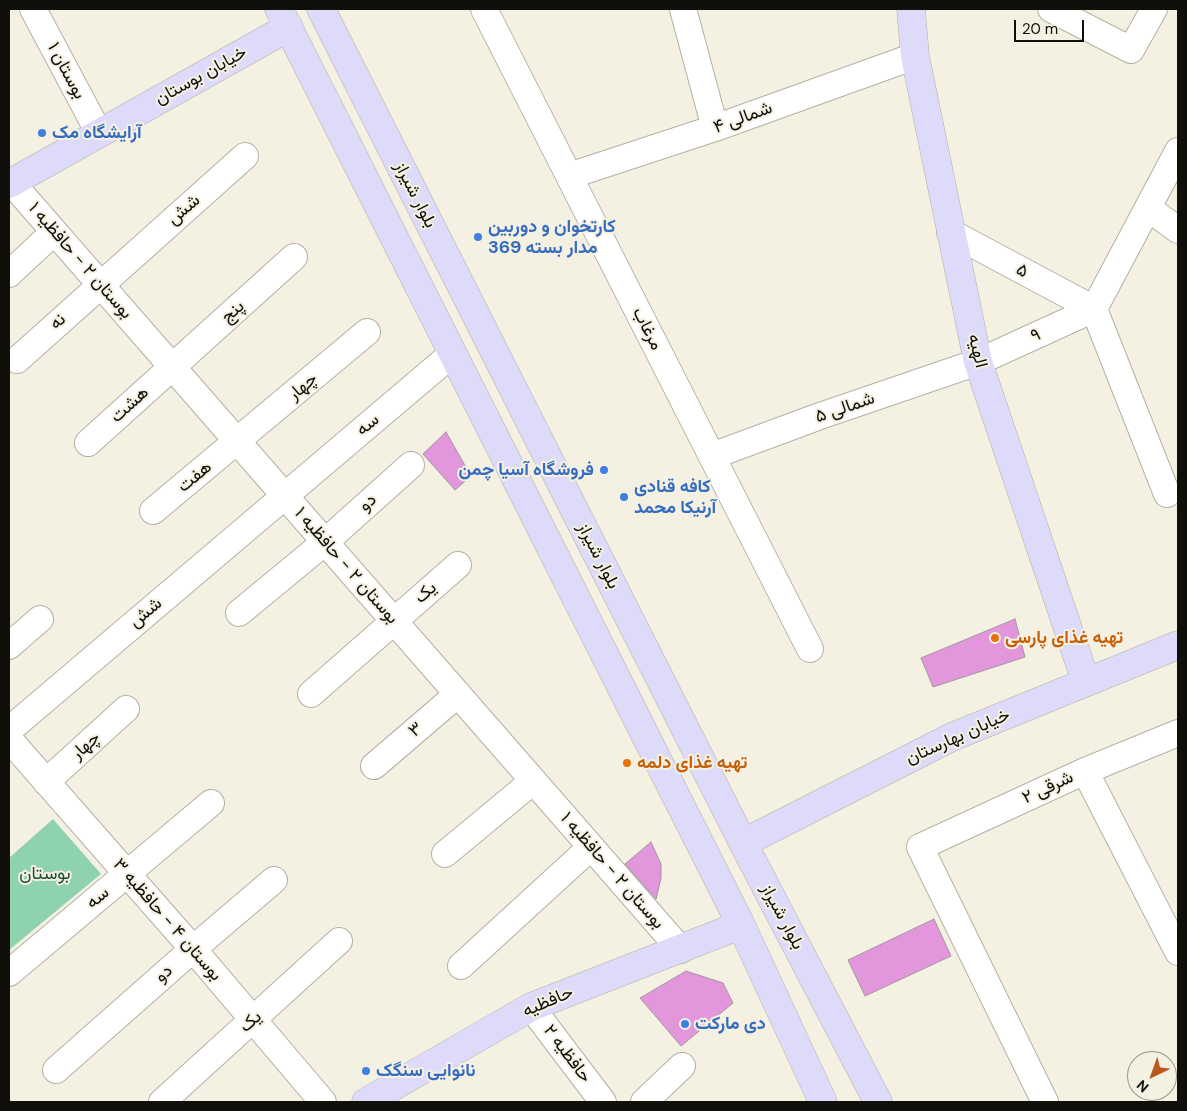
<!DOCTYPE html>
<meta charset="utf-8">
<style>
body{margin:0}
#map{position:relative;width:1187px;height:1111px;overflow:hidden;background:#f4f1e3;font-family:"DM Sans",sans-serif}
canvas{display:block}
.frame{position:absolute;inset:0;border:10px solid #100f0a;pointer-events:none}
.north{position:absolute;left:1127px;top:1051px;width:50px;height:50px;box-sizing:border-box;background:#f4f1e3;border:1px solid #99978c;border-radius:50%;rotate:222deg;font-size:14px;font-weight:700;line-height:20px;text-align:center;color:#100f0a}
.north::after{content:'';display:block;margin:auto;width:18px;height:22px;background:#ba581d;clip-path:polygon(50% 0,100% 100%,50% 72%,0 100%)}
.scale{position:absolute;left:1014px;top:20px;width:70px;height:22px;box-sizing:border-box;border:2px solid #100f0a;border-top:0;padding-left:6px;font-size:15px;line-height:18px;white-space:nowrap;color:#100f0a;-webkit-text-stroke:4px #f4f1e3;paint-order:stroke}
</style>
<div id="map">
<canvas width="1187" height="1111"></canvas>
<div class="frame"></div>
<div class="north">N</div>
<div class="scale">20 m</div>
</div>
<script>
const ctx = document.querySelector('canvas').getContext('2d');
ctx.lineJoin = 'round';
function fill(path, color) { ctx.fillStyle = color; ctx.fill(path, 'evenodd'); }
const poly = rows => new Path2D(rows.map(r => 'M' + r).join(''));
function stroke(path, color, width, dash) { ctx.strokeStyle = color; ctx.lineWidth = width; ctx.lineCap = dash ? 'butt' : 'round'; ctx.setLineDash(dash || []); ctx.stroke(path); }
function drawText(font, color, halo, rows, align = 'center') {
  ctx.font = font + ' "DM Sans",Vazirmatn,sans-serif'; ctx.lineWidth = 4; ctx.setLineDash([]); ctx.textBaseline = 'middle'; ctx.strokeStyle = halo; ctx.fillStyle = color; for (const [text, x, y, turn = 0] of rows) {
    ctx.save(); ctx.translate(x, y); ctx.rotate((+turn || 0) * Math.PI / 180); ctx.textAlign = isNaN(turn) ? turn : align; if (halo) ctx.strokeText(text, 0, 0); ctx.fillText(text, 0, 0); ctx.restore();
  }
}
fill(poly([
 [53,819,101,874,9,950,9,858]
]), '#8fd2af');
const building = poly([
 [446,432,471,476,455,490,423,454,446,432],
 [1015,619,1025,657,933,687,921,658,1015,619],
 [651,842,661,864,661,878,656,899,625,864,651,842],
 [934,919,951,956,865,996,848,960,934,919],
 [686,971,723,983,733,1003,681,1046,640,998,686,971]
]);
fill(building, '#e297dd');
stroke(building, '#a296a0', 1);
const street = poly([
 [33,9,99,133],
 [484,9,810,649],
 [683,9,715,128],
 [1051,9,1131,50,1154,9],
 [569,176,715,128,915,56],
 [11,182,681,950],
 [1148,208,1178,230],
 [950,232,1094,309],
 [9,274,54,232],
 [17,360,245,156],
 [88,443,294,257],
 [712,456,820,416,978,362,1094,309],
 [1167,494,1094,309,1178,151],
 [153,511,367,332],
 [239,613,325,542,411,465],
 [9,646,40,619],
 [311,694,458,565],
 [9,730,452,354],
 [9,739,193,949,323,1102],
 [374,766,458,694],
 [1085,771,1178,952],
 [46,782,126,709],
 [445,854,533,781],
 [461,966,591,847],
 [9,973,211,803],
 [531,1007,603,1102],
 [56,1070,193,949,274,880],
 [162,1102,339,941],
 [644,1102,682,1066],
 [1045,1102,920,847,1085,771,1178,733]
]);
const secondary = poly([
 [279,9,741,925,823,1102],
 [321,9,743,843,878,1102],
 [911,9,915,56,978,362,1086,682],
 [9,184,289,27],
 [743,843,952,737,1178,645],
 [366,1102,531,1007,741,925]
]);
stroke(street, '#b4b1a4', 28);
stroke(secondary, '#b4b1a4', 29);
stroke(street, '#fff', 26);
stroke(secondary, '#dedaf9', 28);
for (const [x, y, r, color] of [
 [42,133,5,"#3f7fe0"],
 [478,237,5,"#3f7fe0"],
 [604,470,5,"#3f7fe0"],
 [624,497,5,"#3f7fe0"],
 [995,638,5,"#e8710a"],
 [627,763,5,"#e8710a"],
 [685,1024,5,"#3f7fe0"],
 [366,1071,5,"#3f7fe0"]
]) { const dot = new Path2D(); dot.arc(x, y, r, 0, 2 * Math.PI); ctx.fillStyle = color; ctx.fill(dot); stroke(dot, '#f4f1e3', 2); }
drawText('18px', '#100f0a', '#f4f1e3', [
 ["بوستان ۱",66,71,62],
 ["خیابان بوستان",201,76,-29],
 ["۴ شمالی",743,118,-20],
 ["بلوار شیراز",415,195,63],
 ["شش",184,210,-41],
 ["بوستان ۲ - حافظیه ۱",80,261,49],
 ["۵",1022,271,28],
 ["پنج",233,312,-42],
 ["نه",58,322,-42],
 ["مرغاب",647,329,63],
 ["۹",1036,336,-25],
 ["الهیه",977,351,76],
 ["چهار",303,387,-40],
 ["هشت",130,405,-42],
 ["۵ شمالی",845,408,-19],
 ["سه",368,425,-40],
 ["هفت",195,477,-39],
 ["دو",368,503,-42],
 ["بلوار شیراز",598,556,63],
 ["بوستان ۲ - حافظیه ۱",346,566,49],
 ["یک",426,593,-42],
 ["شش",146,613,-40],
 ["۳",416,730,-40],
 ["خیابان بهارستان",958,737,-24],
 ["چهار",86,746,-42],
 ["۲ شرقی",1048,788,-25],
 ["بوستان ۲ - حافظیه ۱",612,871,49],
 ["سه",98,898,-40],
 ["بلوار شیراز",782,917,62],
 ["بوستان ۴ - حافظیه ۳",167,920,49],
 ["دو",164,974,-42],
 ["حافظیه",548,1002,-23],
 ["یک",251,1022,-42],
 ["حافظیه ۲",567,1054,53]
]);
drawText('bold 18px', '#366cbe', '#f4f1e3', [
 ["آرایشگاه مک",52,133],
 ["کارتخوان و دوربین",488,227],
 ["مدار بسته 369",488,248],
 ["فروشگاه آسیا چمن",594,470,"right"],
 ["کافه قنادی",634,487],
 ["آرنیکا محمد",634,508],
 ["دی مارکت",695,1024],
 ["نانوایی سنگک",376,1071]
], 'left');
drawText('bold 18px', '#c56008', '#f4f1e3', [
 ["تهیه غذای پارسی",1005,638],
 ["تهیه غذای دلمه",637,763]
], 'left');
drawText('18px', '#1c4b35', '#f4f1e3', [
 ["بوستان",45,874]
]);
</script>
